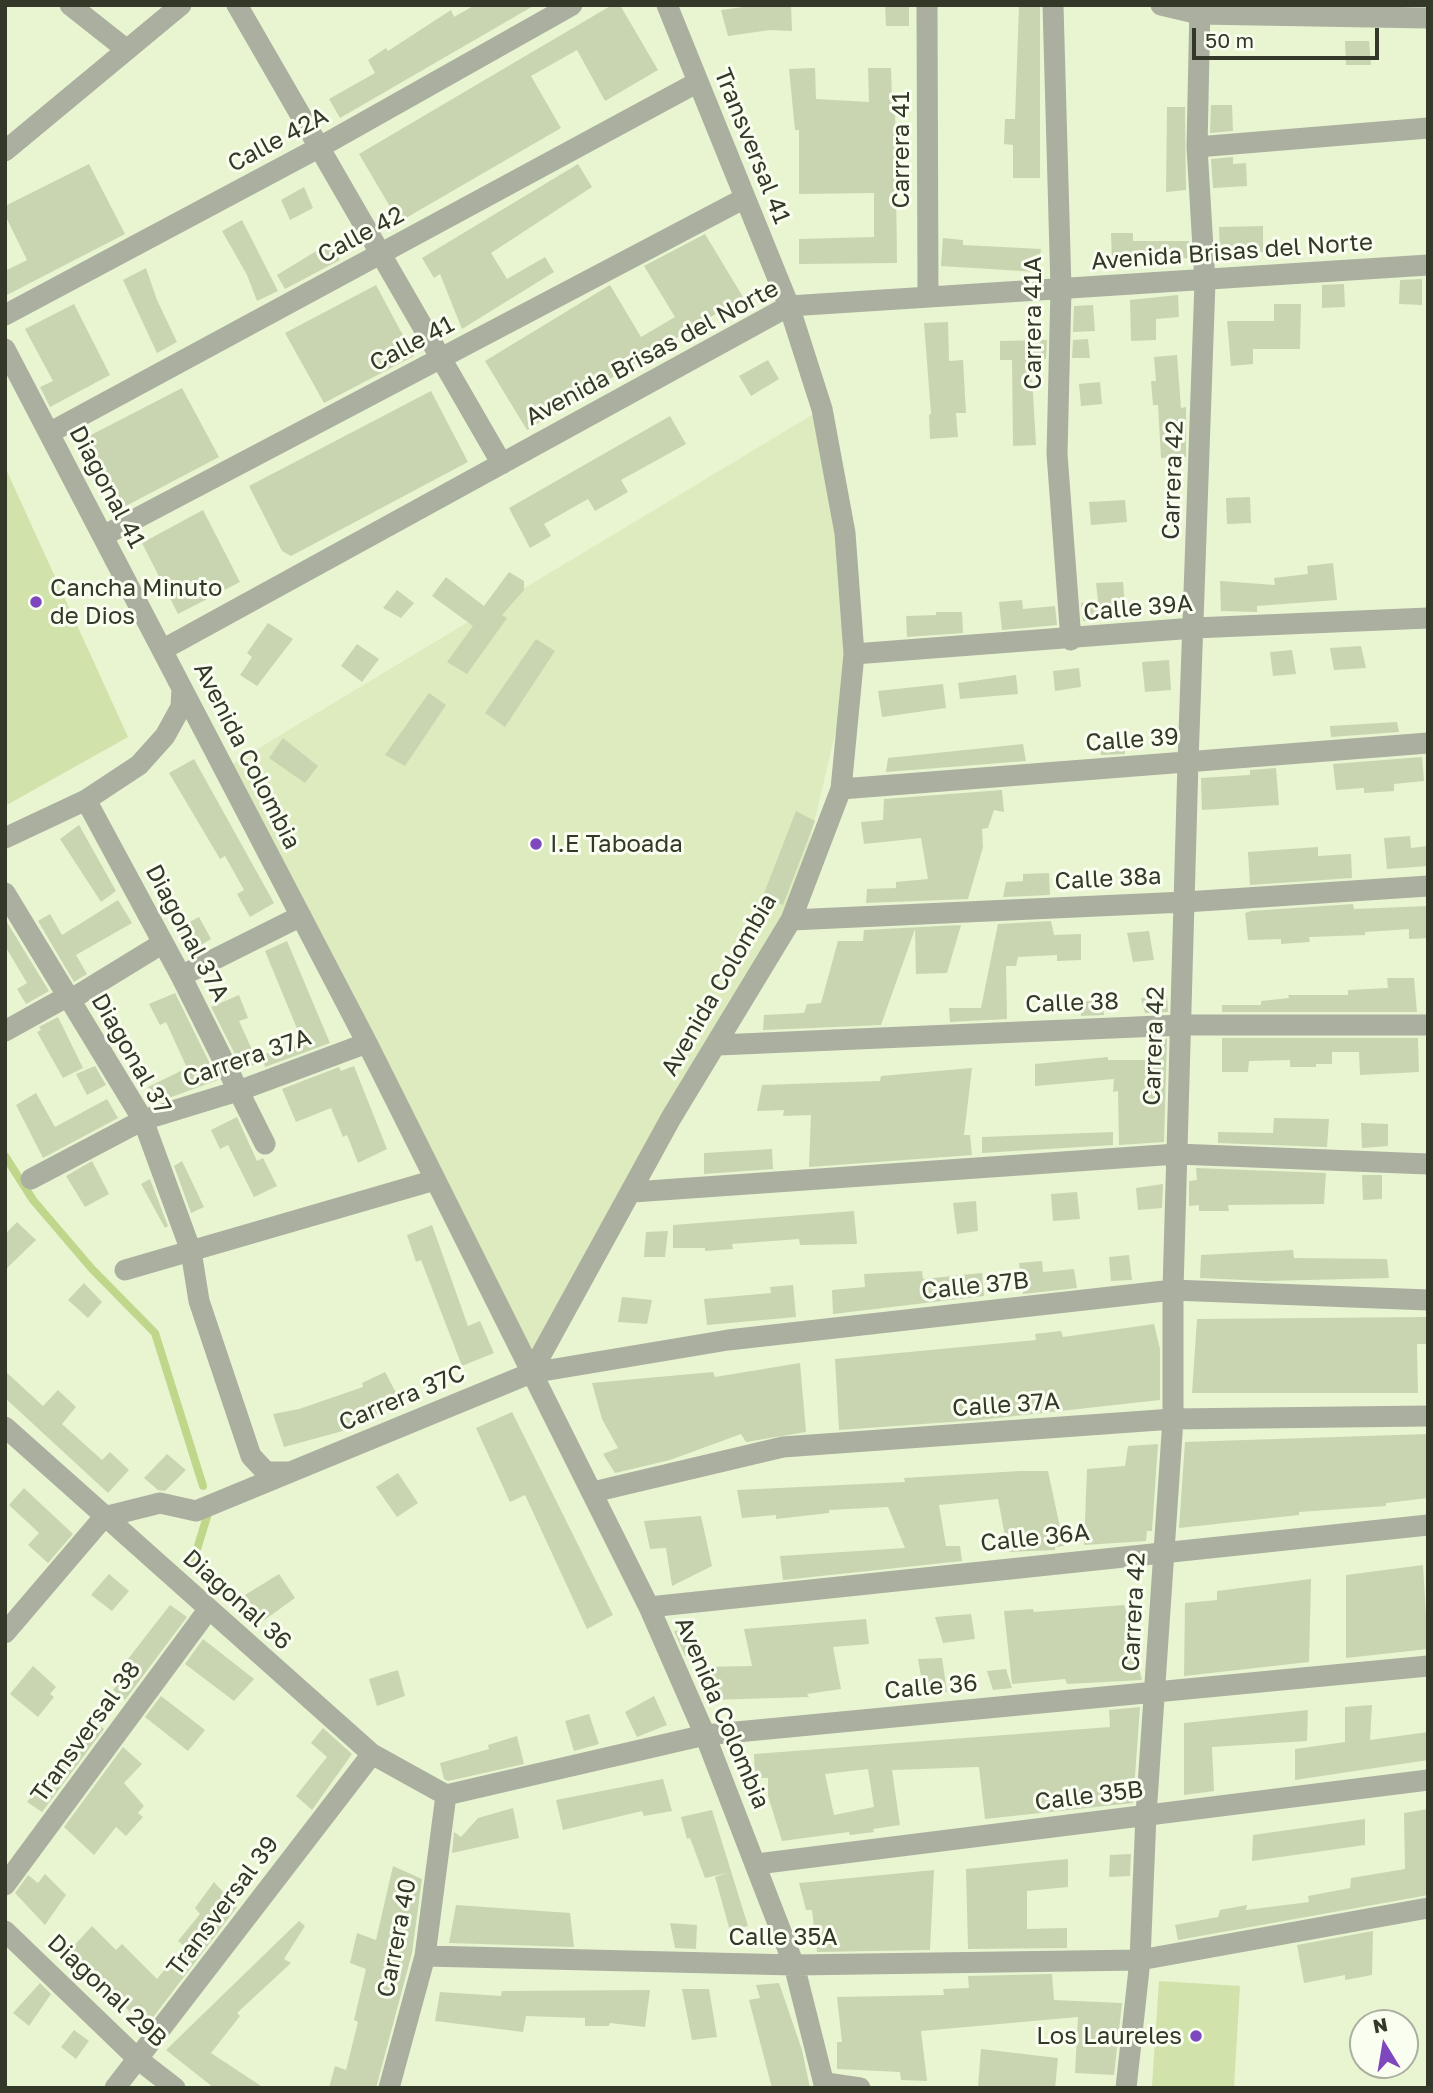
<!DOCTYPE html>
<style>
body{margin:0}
#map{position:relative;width:1433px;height:2093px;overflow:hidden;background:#e8f5d0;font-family:"Golos Text",sans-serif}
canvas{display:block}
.frame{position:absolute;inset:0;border:7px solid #333829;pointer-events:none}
.north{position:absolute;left:1349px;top:2009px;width:70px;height:70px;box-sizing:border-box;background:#f9fef0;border:2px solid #aaafa0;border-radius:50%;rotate:349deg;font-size:19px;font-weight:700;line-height:28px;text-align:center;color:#333829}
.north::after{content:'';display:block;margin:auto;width:24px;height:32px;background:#7f47be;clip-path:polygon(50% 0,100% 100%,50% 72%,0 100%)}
.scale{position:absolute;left:1192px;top:28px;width:187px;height:32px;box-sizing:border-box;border:4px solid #333829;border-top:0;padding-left:9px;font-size:21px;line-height:24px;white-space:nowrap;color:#333829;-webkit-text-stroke:5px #f9fef0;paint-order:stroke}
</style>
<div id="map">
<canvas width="1433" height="2093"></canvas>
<div class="frame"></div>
<div class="north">N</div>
<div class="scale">50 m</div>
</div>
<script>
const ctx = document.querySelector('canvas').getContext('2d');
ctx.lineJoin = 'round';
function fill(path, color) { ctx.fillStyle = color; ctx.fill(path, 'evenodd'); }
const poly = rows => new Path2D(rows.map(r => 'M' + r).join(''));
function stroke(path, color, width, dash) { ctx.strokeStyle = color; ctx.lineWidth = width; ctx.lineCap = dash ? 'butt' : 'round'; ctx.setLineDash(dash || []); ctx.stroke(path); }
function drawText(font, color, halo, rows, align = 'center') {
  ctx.font = font + ' "Golos Text",sans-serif'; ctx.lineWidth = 6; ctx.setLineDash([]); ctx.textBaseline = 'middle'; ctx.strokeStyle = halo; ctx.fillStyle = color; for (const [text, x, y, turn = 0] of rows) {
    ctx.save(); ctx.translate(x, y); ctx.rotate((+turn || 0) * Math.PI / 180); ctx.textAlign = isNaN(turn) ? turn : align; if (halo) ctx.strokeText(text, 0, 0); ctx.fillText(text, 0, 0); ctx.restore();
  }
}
fill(poly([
 [822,409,854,654,791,920,531,1373,224,769]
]), '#ddebbf');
fill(poly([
 [5,467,128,737,5,806],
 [1159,1981,1240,1986,1234,2088,1152,2086]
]), '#d1e3ab');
stroke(poly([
 [5,1156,33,1200,92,1269,155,1333,203,1486],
 [194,1559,209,1510]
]), '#bfd68b', 8);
fill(poly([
 [475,5,535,5,340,118,329,99,375,73,368,60,386,48,388,51,451,10,454,17],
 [612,5,620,5,658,70,605,101,577,50,531,76,561,128,399,222,359,154],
 [758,5,791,5,792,31,770,30,728,36,721,10],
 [885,5,909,5,909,26,886,26],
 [1019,5,1040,5,1040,178,1013,178,1013,145,1004,144,1005,119,1015,119],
 [1345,41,1369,41,1371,65,1346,65],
 [815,68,816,99,869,102,868,68,891,68,892,101,895,101,897,263,799,264,799,239,874,237,874,193,799,194,799,130,795,130,789,69],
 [1211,105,1232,105,1233,131,1210,133],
 [1167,107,1185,107,1186,190,1166,192],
 [1233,157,1233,164,1246,163,1247,186,1213,188,1211,159],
 [89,164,125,234,5,296,5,271,27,260,5,215,5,206],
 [578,164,592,187,491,253,507,279,545,257,554,272,462,329,440,274,434,278,422,258],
 [304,187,313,208,290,220,281,200],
 [242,220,278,291,257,301,247,275,222,231],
 [1263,226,1263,252,1220,255,1219,227],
 [1111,233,1133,233,1133,241,1189,241,1190,258,1112,261],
 [705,234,743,297,527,430,485,361,610,285,641,337,675,317,644,266],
 [943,238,963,240,963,245,1041,249,1038,272,941,266],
 [331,242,340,260,285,289,277,275],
 [146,268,157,300,177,342,157,353,123,280],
 [1422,279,1422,305,1399,304,1400,280],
 [1344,284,1345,307,1322,308,1322,285],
 [376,285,414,356,324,403,285,333],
 [1178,295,1179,317,1156,319,1156,340,1131,341,1130,300],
 [74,304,110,375,50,407,40,387,53,381,25,329],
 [1274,304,1301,304,1300,349,1253,349,1253,364,1231,366,1227,321,1274,321],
 [1093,305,1095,331,1073,332,1074,306],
 [948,322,949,361,963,360,966,413,956,413,958,437,930,439,929,415,931,414,924,323],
 [1088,339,1090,358,1072,358,1073,340],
 [1047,340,1046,359,1031,359,1036,445,1013,446,1012,360,1000,360,1000,341],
 [1177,355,1181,408,1186,407,1186,457,1161,458,1158,405,1153,405,1151,381,1156,381,1154,357],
 [768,360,779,379,751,396,739,376],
 [1100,382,1102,404,1081,406,1079,384],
 [182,388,219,457,124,507,87,437],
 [431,391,468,462,291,556,282,551,249,486],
 [670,416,686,444,621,480,628,492,595,511,588,499,544,524,551,536,530,548,509,508],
 [1250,497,1251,523,1227,524,1226,498],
 [1125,500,1127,522,1091,525,1089,502],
 [203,510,240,582,178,614,142,543],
 [1333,563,1337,600,1257,606,1257,612,1221,611,1220,581,1275,585,1274,578,1308,574,1307,566],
 [509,572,524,581,524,590,502,615,507,618,467,674,447,662,473,626,432,596,446,577,484,606],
 [1123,582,1126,618,1083,621,1081,603,1098,601,1096,583],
 [397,590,414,603,401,618,383,608],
 [1022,600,1023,609,1055,606,1057,625,1002,630,999,602],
 [936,612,962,612,963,633,907,637,906,616,936,615],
 [268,623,293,639,257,686,240,675,252,657,247,653],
 [536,639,555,651,505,727,485,713],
 [357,644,379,659,362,682,341,666],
 [1361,646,1366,668,1334,670,1330,648],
 [1292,650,1296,674,1273,676,1270,652],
 [1169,660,1171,690,1145,692,1142,662],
 [1079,668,1081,687,1055,691,1053,671],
 [1016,675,1018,694,960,699,958,683],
 [943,684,946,708,882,717,878,691],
 [429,693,446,705,405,766,385,755],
 [1397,722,1399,732,1331,737,1330,726],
 [283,738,318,766,305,783,269,758],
 [1124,740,1125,754,1101,755,1100,742],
 [1023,744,1026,761,886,772,888,758],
 [1422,757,1424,781,1394,784,1394,791,1364,793,1364,788,1336,790,1333,764],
 [194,759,274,903,250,917,237,894,244,890,225,856,220,859,169,773],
 [1276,768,1279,805,1202,810,1201,778,1250,775,1250,770],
 [1002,790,1004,812,994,810,988,828,982,829,983,847,968,899,866,903,867,889,896,888,896,882,928,879,921,838,864,844,861,822,883,820,884,799],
 [796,811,815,821,783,905,763,896],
 [79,825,116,891,101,902,60,839],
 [1410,836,1411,848,1428,846,1428,866,1387,869,1384,838],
 [1318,847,1318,856,1351,854,1352,878,1250,885,1248,852],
 [1049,873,1050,895,1003,897,1006,882,1023,881,1023,874],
 [118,900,132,923,76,955,87,974,74,982,38,921,50,914,62,935],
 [1353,904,1354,909,1428,906,1428,938,1409,939,1409,929,1365,932,1365,935,1309,937,1310,942,1281,944,1281,939,1248,940,1245,913,1251,911],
 [199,917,211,939,189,952,176,929],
 [5,919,49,991,26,1004,17,989,27,983,5,946],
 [1051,921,1054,935,1081,934,1081,960,1057,961,1057,955,1018,957,1016,966,1006,966,1007,1019,950,1022,949,1008,981,1008,998,924],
 [961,925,947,973,916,974,915,929,881,1025,763,1030,764,1015,804,1013,807,1004,821,1003,838,941,863,941,864,930],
 [1149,931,1154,960,1133,962,1127,933],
 [287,941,330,1043,265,1067,262,1055,303,1043,265,951],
 [1387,978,1414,978,1417,1012,1222,1012,1222,1005,1261,1005,1261,1001,1289,998,1288,995,1348,995,1348,990,1388,988],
 [175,993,218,1080,155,1103,148,1087,187,1068,166,1022,160,1025,149,1004],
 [239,995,248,1018,239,1021,258,1063,243,1070,211,1007],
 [1167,996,1168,1012,1145,1013,1141,998],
 [1103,1000,1104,1015,1081,1016,1080,1002],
 [58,1017,83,1068,63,1078,37,1032,41,1030,39,1027],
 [1222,1038,1418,1038,1419,1072,1360,1075,1359,1052,1332,1052,1332,1064,1316,1064,1316,1067,1290,1067,1290,1060,1249,1061,1248,1072,1222,1072],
 [1151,1039,1167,1039,1164,1142,1119,1145,1118,1091,1113,1092,1114,1079,1035,1086,1035,1064,1108,1057,1108,1060,1145,1060,1155,1057],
 [95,1066,106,1085,87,1095,76,1074],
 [354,1066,387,1149,358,1163,347,1135,343,1137,331,1108,296,1122,282,1089,339,1067,341,1071],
 [972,1068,964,1135,970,1135,972,1155,809,1167,811,1115,783,1116,784,1110,757,1111,762,1085,880,1081,881,1076],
 [36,1093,55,1127,107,1099,118,1118,43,1158,16,1105],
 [237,1117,257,1161,263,1158,277,1186,254,1197,228,1145,220,1149,211,1130],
 [1274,1118,1329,1119,1327,1147,1218,1143,1218,1132,1273,1133],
 [1361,1123,1388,1124,1388,1146,1362,1148],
 [1113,1132,1113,1145,982,1153,982,1137],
 [772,1149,773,1169,704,1174,704,1153],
 [92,1161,109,1194,85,1207,66,1176],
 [182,1161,204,1207,191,1213,174,1166],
 [1196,1168,1326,1173,1324,1204,1228,1205,1229,1211,1199,1211,1199,1205,1189,1206,1189,1181,1197,1180],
 [1362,1175,1382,1175,1382,1199,1363,1200],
 [150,1179,168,1226,165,1228,141,1184],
 [1163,1184,1162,1208,1138,1210,1136,1188],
 [1077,1192,1080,1219,1053,1221,1051,1194],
 [976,1201,978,1231,957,1234,953,1203],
 [854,1211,857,1244,800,1245,799,1239,732,1244,733,1249,705,1251,705,1248,673,1248,673,1225],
 [17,1222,36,1240,5,1270,5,1234],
 [432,1225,468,1326,480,1321,494,1353,462,1366,421,1260,416,1262,407,1235],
 [668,1231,665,1257,644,1257,646,1232],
 [1293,1250,1294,1258,1387,1259,1389,1278,1266,1281,1200,1278,1201,1255],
 [1129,1255,1132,1280,1111,1281,1109,1257],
 [1042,1261,1043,1272,1074,1269,1077,1288,1023,1294,1019,1263],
 [922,1271,923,1279,982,1273,984,1296,833,1314,832,1290,865,1287,864,1274],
 [84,1283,102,1302,88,1318,68,1300],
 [793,1285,796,1317,707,1325,704,1299,771,1293,770,1287],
 [622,1297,652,1300,647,1324,618,1322],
 [1428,1317,1428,1344,1417,1344,1418,1393,1192,1393,1197,1319],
 [1154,1324,1160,1349,1160,1400,979,1420,839,1430,835,1359,1036,1340,1035,1334,1061,1331,1063,1337],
 [800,1363,806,1432,746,1442,741,1434,670,1460,615,1473,603,1454,618,1448,602,1419,592,1383,713,1372,715,1377],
 [5,1371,43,1406,58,1390,76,1407,62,1424,102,1460,110,1452,129,1470,108,1493,5,1398],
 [385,1372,401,1402,350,1429,284,1447,273,1414,299,1409,363,1387,362,1383],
 [512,1412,613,1615,587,1629,525,1495,510,1502,476,1428],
 [1428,1434,1428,1498,1386,1503,1386,1506,1299,1512,1299,1515,1179,1528,1185,1442],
 [1158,1444,1152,1531,1147,1531,1146,1541,1084,1545,1087,1469,1125,1466,1128,1446],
 [167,1454,186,1470,165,1491,158,1490,144,1478],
 [1020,1471,1048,1471,1064,1546,1055,1547,1055,1550,1008,1552,998,1499,939,1505,946,1546,960,1546,962,1561,783,1580,780,1556,905,1548,888,1507,829,1510,829,1513,776,1519,776,1515,742,1518,737,1490,905,1482,904,1478],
 [398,1473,418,1503,397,1517,376,1487],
 [24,1488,73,1534,48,1563,28,1545,39,1533,9,1505],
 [701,1516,712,1566,672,1586,666,1548,650,1549,644,1521],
 [1423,1565,1428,1649,1346,1658,1346,1575],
 [109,1574,129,1591,112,1611,91,1595],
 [279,1574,295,1598,263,1621,245,1595],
 [1311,1579,1309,1662,1184,1676,1185,1603,1217,1600,1217,1591],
 [170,1605,187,1617,125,1700,113,1690,133,1663,128,1659],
 [1124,1605,1136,1641,1132,1641,1142,1680,1067,1684,1065,1679,1012,1684,1004,1611,1033,1609,1034,1612],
 [971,1614,975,1639,943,1643,935,1617],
 [866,1619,869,1644,833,1647,841,1689,807,1694,809,1697,710,1700,699,1667,752,1666,744,1629],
 [691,1630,700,1655,685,1656,674,1631],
 [203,1639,254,1679,234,1701,185,1664],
 [942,1658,947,1692,924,1693,918,1659],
 [33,1666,56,1687,50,1694,54,1697,38,1717,10,1694],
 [1006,1669,1012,1688,993,1690,987,1671],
 [398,1670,405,1696,377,1706,369,1679],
 [161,1696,205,1730,188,1751,145,1717],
 [654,1696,667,1725,637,1737,625,1712],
 [1372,1705,1370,1740,1428,1732,1428,1760,1295,1780,1295,1749,1345,1742,1345,1707],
 [1140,1707,1133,1803,985,1819,979,1767,892,1770,900,1825,873,1829,874,1832,850,1835,849,1832,782,1841,768,1796,768,1778,755,1778,754,1754,1110,1727,1109,1710],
 [868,1769,874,1807,834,1815,825,1774],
 [1308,1710,1307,1741,1212,1747,1214,1791,1184,1795,1184,1723],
 [589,1714,599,1744,574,1751,565,1721],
 [92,1719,104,1729,42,1812,27,1802],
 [323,1728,352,1754,312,1810,296,1796,327,1757,311,1743],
 [517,1736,524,1764,448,1781,444,1779,440,1763,489,1749,488,1745],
 [123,1747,142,1764,124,1783,144,1806,138,1813,143,1817,126,1836,116,1827,94,1855,64,1827],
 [663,1779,672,1811,644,1816,642,1811,563,1830,556,1800],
 [513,1808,519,1838,452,1853,454,1832,461,1837,478,1818],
 [1428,1809,1428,1895,1178,1940,1175,1925,1218,1917,1220,1910,1247,1905,1246,1910,1309,1902,1308,1896,1350,1888,1351,1878,1405,1869,1404,1813],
 [712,1810,748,1926,730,1931,715,1877,727,1873,705,1878,690,1838,687,1839,681,1817],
 [1365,1819,1365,1845,1252,1861,1253,1835],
 [1131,1854,1130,1876,1109,1877,1110,1855],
 [1068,1859,1068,1887,1027,1891,1027,1929,1067,1928,1067,1948,968,1949,966,1869],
 [393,1866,422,1879,412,1953,376,2088,329,2088,335,2066,346,2070,358,2022,354,2020,366,1969,350,1963,357,1933,376,1940],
 [934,1870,930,1950,817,1952,812,1910,806,1910,799,1883],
 [45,1874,66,1895,45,1925,15,1893,28,1875,38,1883],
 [214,1882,237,1907,145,2028,71,1949,92,1926,116,1950,122,1944,157,1979,184,1946,178,1941,200,1914,195,1908],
 [456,1905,570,1913,574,1947,449,1943],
 [299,1921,305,1926,284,1959,291,1963,237,2013,240,2016,211,2053,264,2088,214,2088,166,2050],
 [670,1923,697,1925,696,1949,675,1948],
 [1373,1931,1372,1975,1345,1980,1345,1975,1304,1983,1297,1945],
 [1052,1974,1054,2000,1122,2003,1114,2075,1075,2073,1078,2017,921,2031,927,2081,901,2080,900,2072,837,2069,837,2042,842,2042,837,1997,944,1995,943,1989,969,1988,968,1976],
 [40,1983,51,1994,29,2026,13,2013],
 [779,1983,802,2050,810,2088,772,2088,749,2000,760,1998,756,1985],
 [682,1989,709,1989,717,2037,692,2040],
 [650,1990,645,2027,610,2023,609,2026,585,2026,585,2018,526,2016,523,2032,435,2021,440,1992,501,1996,502,1991],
 [74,2030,89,2041,76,2059,61,2047],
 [981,2049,1058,2058,1055,2088,978,2087]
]), '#c9d5b1');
stroke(poly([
 [70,5,127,50],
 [237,5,502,464],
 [927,5,928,295],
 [1053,5,1061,289,1057,454,1071,640],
 [1161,5,1199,14,1428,18],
 [1197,147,1428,128],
 [5,151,181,5],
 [5,315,320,147,572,5],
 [5,349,367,1043,649,1607,705,1735,794,1965,825,2088],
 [49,433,698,82],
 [103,536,745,198],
 [162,650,789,306,1428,265],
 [854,654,1194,628,1428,618],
 [841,789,1428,743],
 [86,800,181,976,265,1144],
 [5,838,86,800,139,765,165,736,181,707,182,689],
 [5,893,143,1120,191,1251,199,1301,251,1456,266,1472,288,1472],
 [791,920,1185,902,1428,886],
 [181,976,301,916],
 [70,1000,163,943],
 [5,1031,68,996],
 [718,1045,1182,1025,1428,1025],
 [31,1179,143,1120,241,1090,367,1043],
 [633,1192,1177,1154,1428,1164],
 [125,1270,435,1180],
 [531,1373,671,1118,791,920,841,789,854,654,845,533,822,409,789,306,667,5],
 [5,1427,372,1754,446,1795],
 [593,1492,783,1447,1173,1419,1428,1416],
 [649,1607,1428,1525],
 [5,1633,104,1517,160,1503,196,1511,531,1373,728,1340,1173,1290,1428,1300],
 [446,1795,705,1735,1428,1666],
 [757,1864,1428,1780],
 [5,1885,208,1610],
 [5,1931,139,2060,175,2088],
 [425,1956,794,1965,1140,1960,1428,1908],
 [826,2083,860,2088],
 [115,2088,372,1754],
 [389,2088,425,1956,446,1795],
 [1126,2088,1140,1960,1146,1815,1173,1419,1173,1290,1188,762,1205,282,1197,147,1200,5]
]), '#aaafa0', 21);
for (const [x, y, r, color] of [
 [36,602,7,"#7f47be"],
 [536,844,7,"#7f47be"],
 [1196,2036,7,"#7f47be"]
]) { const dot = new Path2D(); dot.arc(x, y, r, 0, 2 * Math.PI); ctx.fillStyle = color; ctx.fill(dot); stroke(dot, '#f9fef0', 2.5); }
drawText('24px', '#333829', '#f9fef0', [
 ["Calle 42A",278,140,-28],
 ["Transversal 41",752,146,68],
 ["Carrera 41",901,150,-90],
 ["Calle 42",361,235,-28],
 ["Avenida Brisas del Norte",1232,252,-4],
 ["Carrera 41A",1033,323,-90],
 ["Calle 41",412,344,-28],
 ["Avenida Brisas del Norte",652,353,-28],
 ["Carrera 42",1173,480,-88],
 ["Diagonal 41",107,487,62],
 ["Calle 39A",1138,608,-5],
 ["Calle 39",1132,740,-4],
 ["Avenida Colombia",247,756,63],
 ["Calle 38a",1108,879,-3],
 ["Diagonal 37A",187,933,62],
 ["Avenida Colombia",719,985,-60],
 ["Calle 38",1072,1003,-2],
 ["Carrera 42",1154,1046,-88],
 ["Diagonal 37",131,1054,60],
 ["Carrera 37A",247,1058,-19],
 ["Calle 37B",975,1286,-6],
 ["Carrera 37C",402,1398,-23],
 ["Calle 37A",1006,1405,-4],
 ["Calle 36A",1035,1538,-6],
 ["Diagonal 36",237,1600,42],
 ["Carrera 42",1134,1612,-87],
 ["Calle 36",931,1687,-5],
 ["Avenida Colombia",722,1713,67],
 ["Transversal 38",86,1732,-54],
 ["Calle 35B",1089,1796,-7],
 ["Transversal 39",223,1906,-53],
 ["Calle 35A",783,1937],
 ["Carrera 40",397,1938,-79],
 ["Diagonal 29B",107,1991,43]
]);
drawText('24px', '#333829', '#f9fef0', [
 ["Cancha Minuto",50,588],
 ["de Dios",50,616],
 ["I.E Taboada",550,844],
 ["Los Laureles",1182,2036,"right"]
], 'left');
</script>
